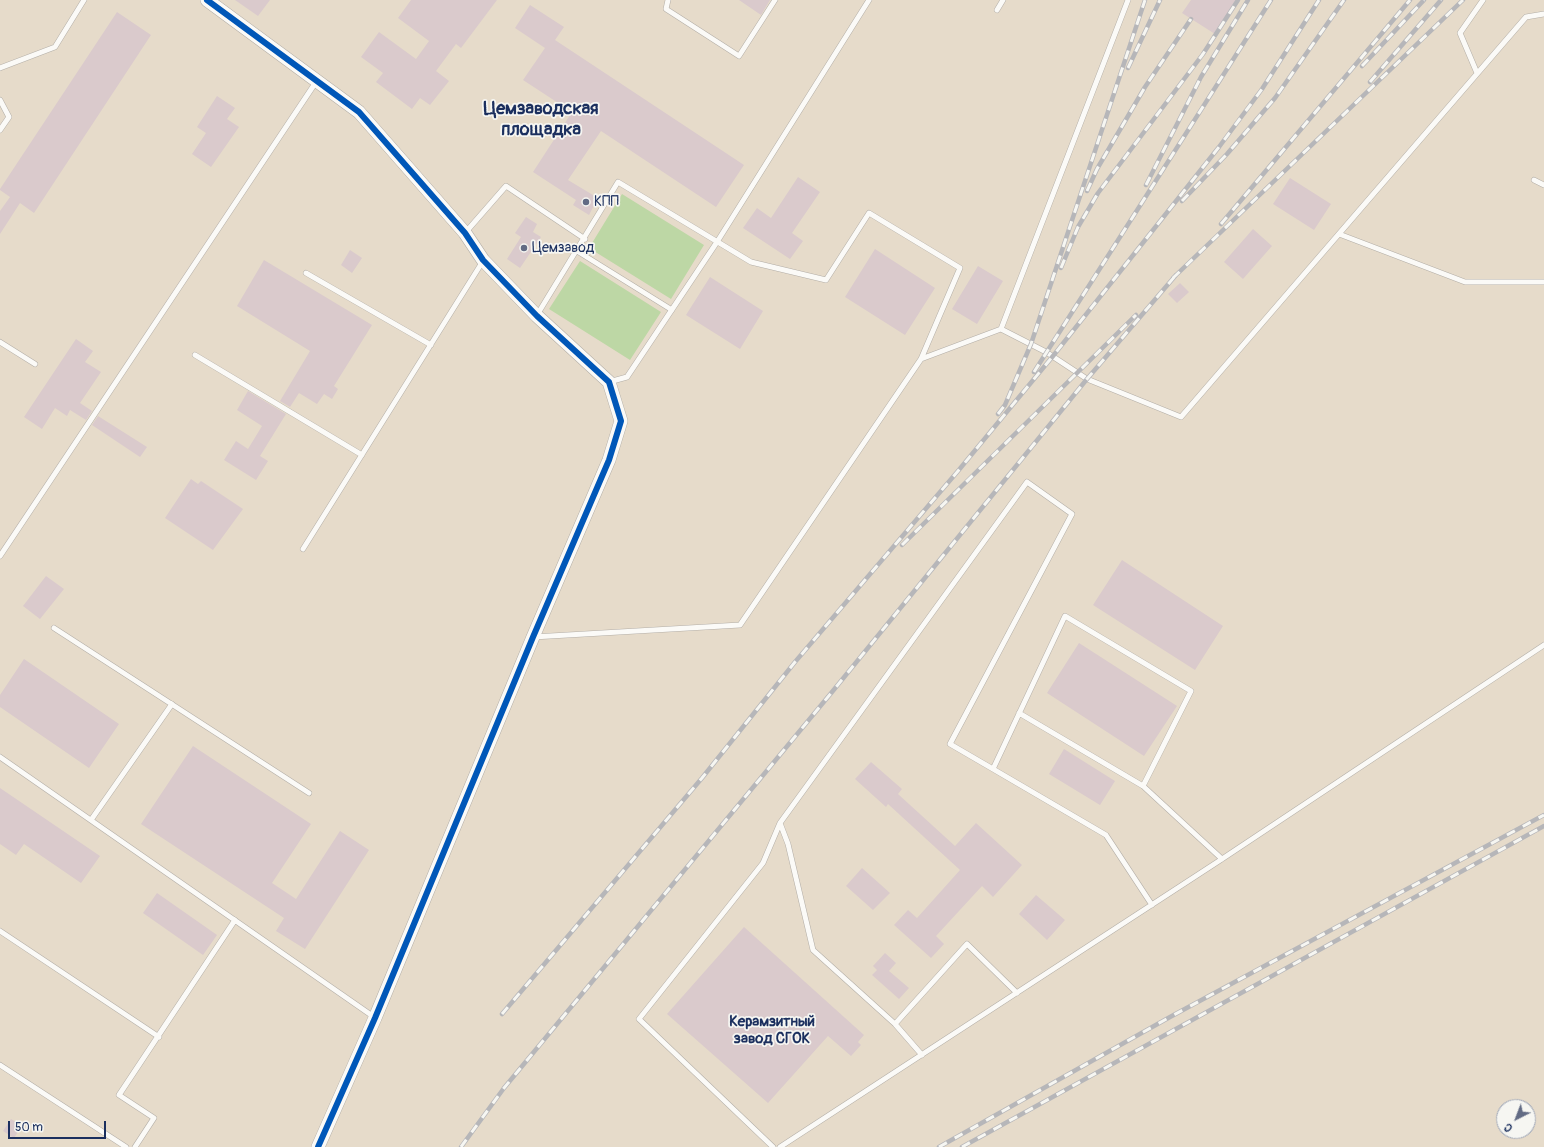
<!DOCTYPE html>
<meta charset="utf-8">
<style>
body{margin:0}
#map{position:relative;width:1544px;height:1147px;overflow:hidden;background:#e6dbca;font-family:Pangolin,sans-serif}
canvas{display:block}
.north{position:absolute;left:1496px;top:1099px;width:40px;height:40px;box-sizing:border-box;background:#f6f6f2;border:1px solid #9ea6b7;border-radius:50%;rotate:222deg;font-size:11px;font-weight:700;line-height:16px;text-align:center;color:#1b2f5e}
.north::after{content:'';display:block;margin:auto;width:14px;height:18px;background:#626b84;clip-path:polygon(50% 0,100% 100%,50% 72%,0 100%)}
.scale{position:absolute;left:8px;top:1121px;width:98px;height:18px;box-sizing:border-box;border:2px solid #1b2f5e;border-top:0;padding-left:5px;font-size:12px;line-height:14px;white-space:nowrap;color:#1b2f5e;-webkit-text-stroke:3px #f6f6f2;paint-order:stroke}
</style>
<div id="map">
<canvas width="1544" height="1147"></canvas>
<div class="north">С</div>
<div class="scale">50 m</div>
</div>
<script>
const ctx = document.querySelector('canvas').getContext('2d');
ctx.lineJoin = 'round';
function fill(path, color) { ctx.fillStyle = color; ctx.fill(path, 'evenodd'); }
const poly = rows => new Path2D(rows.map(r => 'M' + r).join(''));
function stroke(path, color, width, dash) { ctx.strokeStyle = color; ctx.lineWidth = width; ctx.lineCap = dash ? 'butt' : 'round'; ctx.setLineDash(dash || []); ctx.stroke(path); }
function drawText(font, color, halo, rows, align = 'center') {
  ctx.font = font + ' Pangolin,sans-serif'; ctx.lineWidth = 3.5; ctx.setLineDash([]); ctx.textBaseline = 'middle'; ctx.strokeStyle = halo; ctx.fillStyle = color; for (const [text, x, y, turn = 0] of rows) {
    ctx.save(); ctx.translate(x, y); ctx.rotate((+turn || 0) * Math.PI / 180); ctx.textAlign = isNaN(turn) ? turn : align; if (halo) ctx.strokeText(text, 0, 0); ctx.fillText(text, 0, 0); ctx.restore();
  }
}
fill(poly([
 [622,194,704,245,671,299,589,248],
 [580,261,661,312,630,360,549,309]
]), '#bdd7a5');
fill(poly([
 [235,0,270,0,258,16],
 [411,0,497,0,461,48,456,44,436,71,449,81,430,105,420,98,412,109,376,82,383,73,361,57,379,32,416,59,429,41,398,18],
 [739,0,770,0,761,15],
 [1191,0,1236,0,1215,34,1182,13],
 [530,5,564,27,555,40,744,165,716,207,601,131,568,180,598,198,589,215,573,205,576,200,533,172,572,112,523,80,545,48,515,28],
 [117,12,151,35,34,213,20,203,0,234,0,211,10,197,0,190,0,189],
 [217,96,235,108,227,119,239,127,211,167,192,154,206,133,197,127],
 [798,177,820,192,792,233,803,241,790,259,743,228,757,208,771,218],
 [1290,178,1331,204,1314,230,1273,204],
 [526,217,537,224,533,232,541,237,520,268,507,259,521,237,515,233],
 [1253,229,1272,246,1243,279,1224,262],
 [875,249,935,288,905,335,845,297],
 [350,250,362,258,352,273,341,265],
 [264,260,372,325,334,386,338,389,332,399,324,394,317,404,299,393,290,407,280,401,310,351,237,306],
 [978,266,1003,281,977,324,952,309],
 [710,277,763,311,740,349,686,315],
 [1180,283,1189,292,1177,303,1168,294],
 [76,339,93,351,85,362,101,372,80,403,92,411,86,420,70,410,67,416,55,408,42,429,24,417],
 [248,391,286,414,260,456,268,461,256,480,224,460,236,441,248,449,262,426,237,410],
 [98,416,147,447,140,457,92,425],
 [191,479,198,484,201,481,243,509,213,550,165,518],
 [1122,560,1223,626,1195,670,1093,605],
 [46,576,64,589,40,619,23,606],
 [1079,643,1177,706,1144,756,1047,693],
 [24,659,119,724,89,768,0,707,0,695],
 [193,746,311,824,272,883,296,899,340,831,369,850,305,949,276,931,284,918,141,824],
 [1064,749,1115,781,1100,805,1049,774],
 [871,762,902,789,898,794,955,846,976,823,1022,865,993,897,982,886,936,936,944,944,931,958,894,925,908,910,917,918,960,870,888,804,886,807,855,779],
 [0,788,100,856,81,883,24,844,16,855,0,844],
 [862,868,890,893,873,910,846,886],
 [157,893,217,935,203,955,143,913],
 [1036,895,1065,920,1047,940,1019,914],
 [744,927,864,1035,858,1042,861,1045,851,1056,828,1036,768,1103,667,1014],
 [885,953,896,963,889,971,909,988,899,999,872,975,877,970,873,966],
 [11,1119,22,1126,14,1138,3,1131]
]), '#dacacc');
const service = poly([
 [668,0,666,9,739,56,775,0],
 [997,10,1003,0],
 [0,68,55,47,84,0],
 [1477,73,1460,33,1483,0],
 [0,100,9,117,0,130],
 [1534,180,1544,185],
 [465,233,506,186,585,239],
 [1339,234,1465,282,1544,282],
 [577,251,672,310],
 [306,273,431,345],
 [537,315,618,182,751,262,826,280,869,213,960,268,921,359],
 [1001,329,1128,0],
 [0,342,35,364],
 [195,355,362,455],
 [609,382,627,377,717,242,869,0],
 [303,549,483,261],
 [0,556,316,82],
 [54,628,309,793],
 [533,637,740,625,921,359,1001,329,1046,352,1087,379,1181,417,1526,17,1544,14],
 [1019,713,1143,786],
 [0,757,374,1017],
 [91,820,172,704],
 [780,823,788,844,813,950,895,1024,922,1055],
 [1152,905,1106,835,993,769,1065,616,1191,691,1143,786,1222,859],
 [0,931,159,1037],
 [895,1024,967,944,1017,993],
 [0,1065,126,1147],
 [135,1147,154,1118,119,1095,235,920],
 [773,1147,639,1019,763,863,780,823,1027,482,1072,514,950,744,993,769],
 [780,1147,1222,859,1544,645]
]);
const tertiary = poly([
 [207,0,359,112,465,233,483,260,537,316,609,382,621,421,609,460,533,637,375,1018,318,1147]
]);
stroke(service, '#b3aea7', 6);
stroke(tertiary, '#b3aea7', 14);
stroke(service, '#fbfaf7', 5);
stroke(tertiary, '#fbfaf7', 13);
const rail = poly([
 [1362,66,1424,0],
 [1128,68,1160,0],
 [1370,82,1441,0],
 [1146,185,1201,77,1248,0],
 [1087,191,1097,169,1145,87,1191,19],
 [1182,201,1227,154,1275,98,1344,0],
 [1221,224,1410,0],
 [1061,268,1078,227,1098,193,1203,54,1238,0],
 [1173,278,1463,0],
 [1034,372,1271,0],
 [998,414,1005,405,1031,344,1145,0],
 [902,545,1136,315],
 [502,1014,702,778,795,662,958,471,1053,356,1219,147,1262,89,1319,0],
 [461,1147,504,1088,832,692,1087,379,1176,275],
 [939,1147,1170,1017,1544,815],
 [962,1147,1544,826]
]);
stroke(rail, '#b6b6b9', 4.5);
stroke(rail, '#f6f6f2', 3, [9]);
stroke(poly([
 [207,0,359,112,465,233,483,260,537,316,609,382,621,421,609,460,533,637,375,1018,318,1147]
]), '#0057b8', 6);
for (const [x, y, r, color] of [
 [586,202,4,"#626b84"],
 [524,248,4,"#626b84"]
]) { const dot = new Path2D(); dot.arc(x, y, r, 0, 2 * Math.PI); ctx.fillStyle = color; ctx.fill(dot); stroke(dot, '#f6f6f2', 1.5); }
drawText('14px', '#1b2f5e', '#f6f6f2', [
 ["КПП",594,202],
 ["Цемзавод",532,248]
], 'left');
drawText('bold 15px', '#1b2f5e', '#f6f6f2', [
 ["Керамзитный",772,1022],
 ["завод СГОК",772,1039]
]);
drawText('bold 18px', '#1b2f5e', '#f6f6f2', [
 ["Цемзаводская",541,109],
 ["площадка",541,130]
]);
</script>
